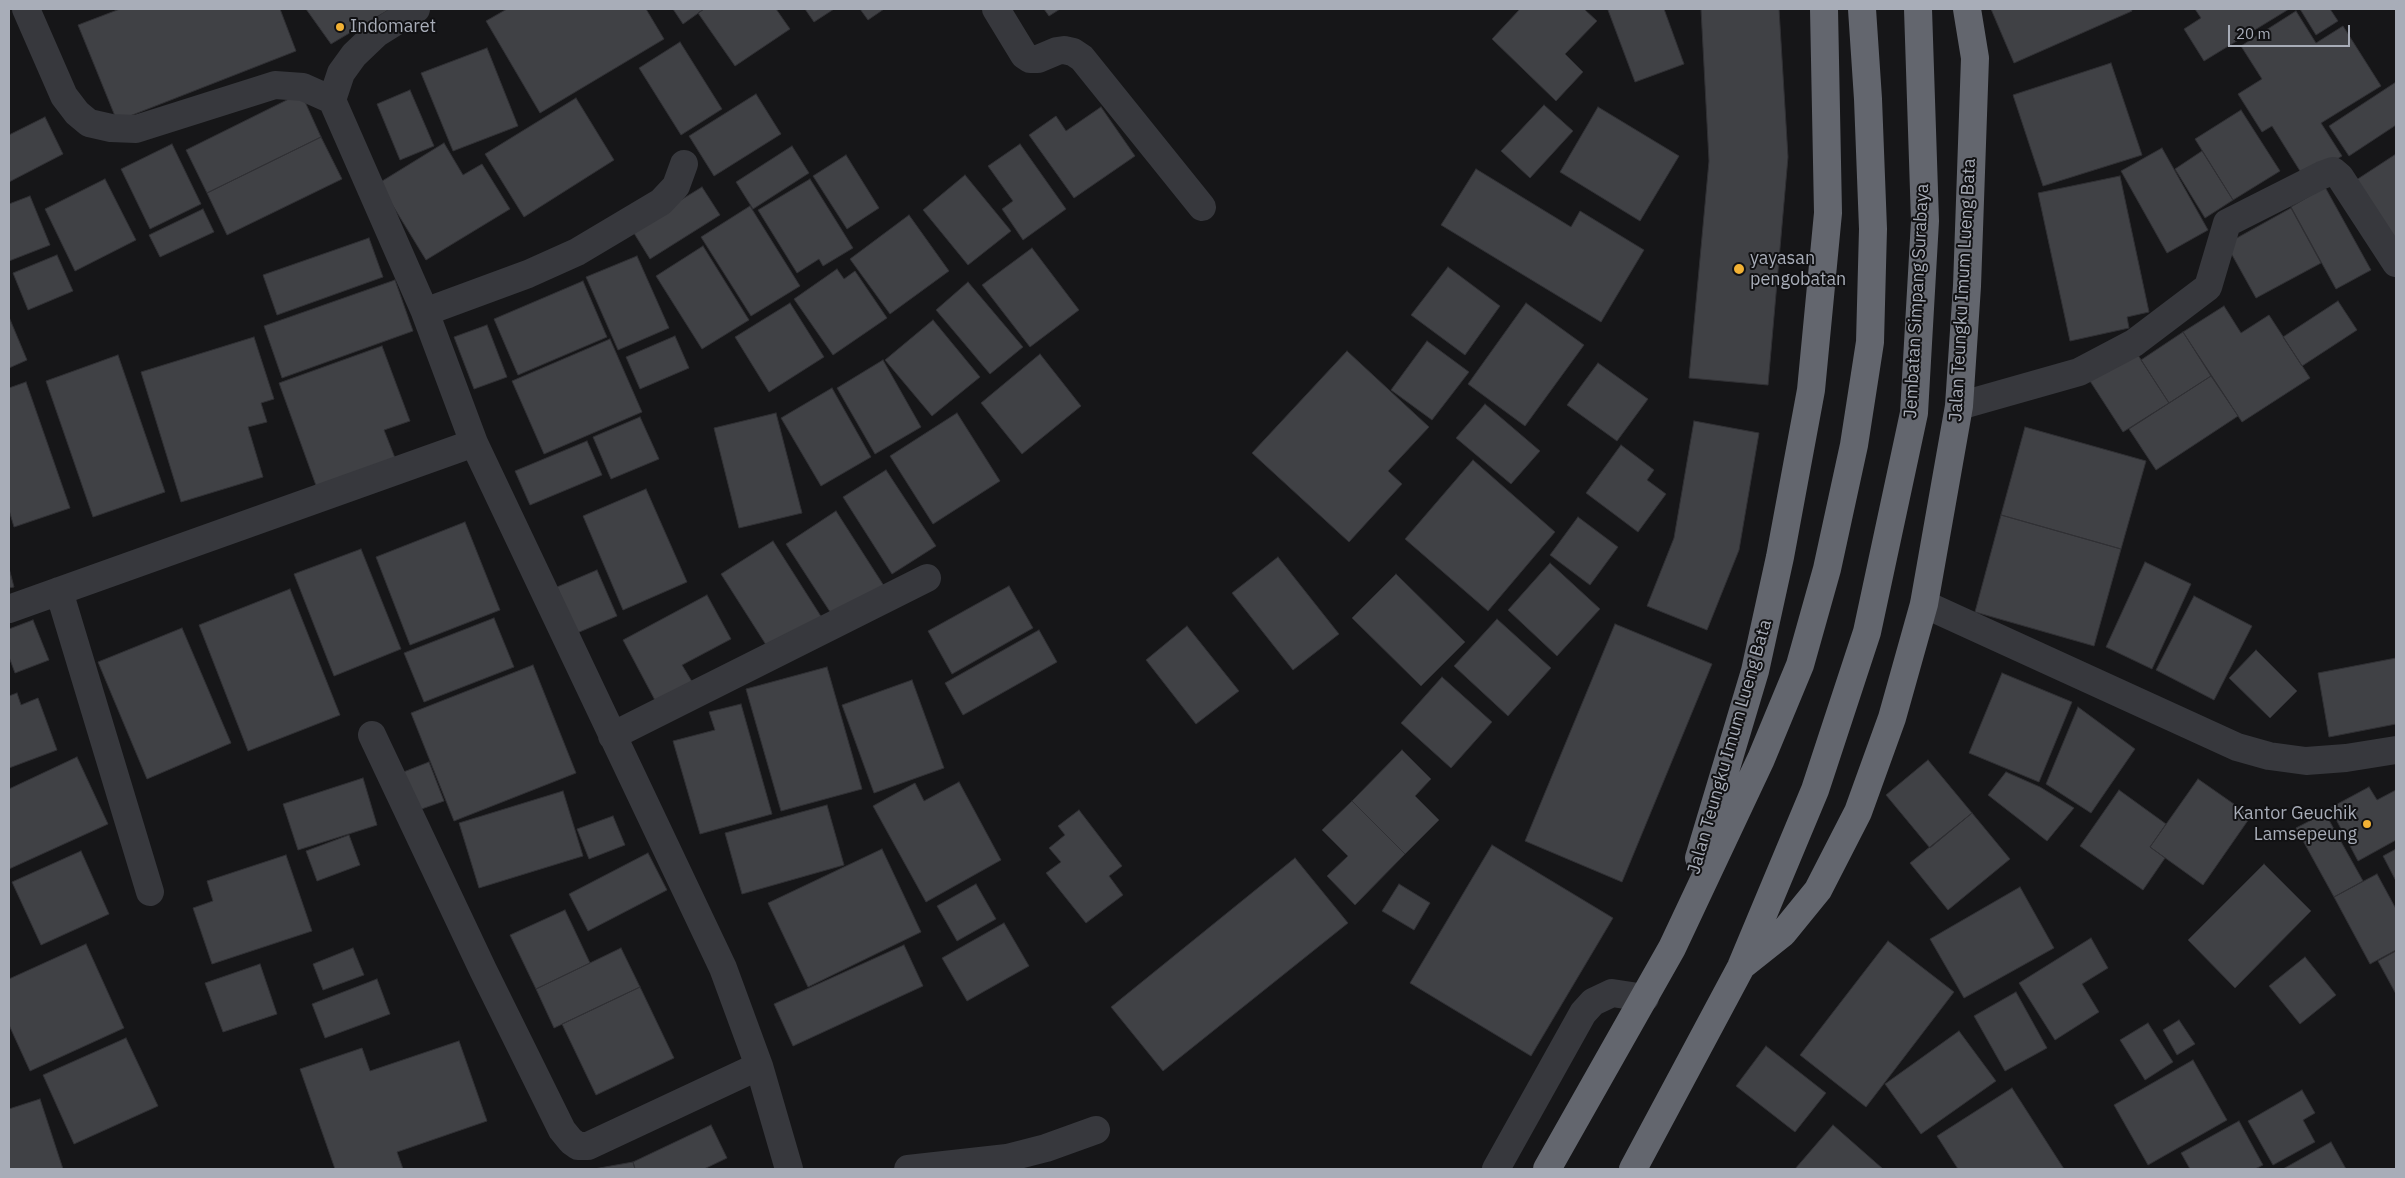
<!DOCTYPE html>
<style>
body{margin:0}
#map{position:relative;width:2405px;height:1178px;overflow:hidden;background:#161618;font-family:"IBM Plex Sans",sans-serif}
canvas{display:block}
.frame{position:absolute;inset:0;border:10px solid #a8adb8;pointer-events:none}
.scale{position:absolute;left:2228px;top:25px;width:122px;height:22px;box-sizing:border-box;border:2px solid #a8adb8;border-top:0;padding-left:6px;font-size:15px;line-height:18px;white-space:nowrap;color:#a8adb8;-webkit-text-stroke:4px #111113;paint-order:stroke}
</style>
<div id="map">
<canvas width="2405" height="1178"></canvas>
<div class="frame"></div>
<div class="scale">20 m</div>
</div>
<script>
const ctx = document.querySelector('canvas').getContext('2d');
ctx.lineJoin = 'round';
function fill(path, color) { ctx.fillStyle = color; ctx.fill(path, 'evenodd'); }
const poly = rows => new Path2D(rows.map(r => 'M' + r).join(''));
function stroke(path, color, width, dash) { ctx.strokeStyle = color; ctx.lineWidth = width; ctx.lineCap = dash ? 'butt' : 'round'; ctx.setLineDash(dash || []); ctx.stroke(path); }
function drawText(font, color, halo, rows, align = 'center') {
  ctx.font = font + ' "IBM Plex Sans",sans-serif'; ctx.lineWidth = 4; ctx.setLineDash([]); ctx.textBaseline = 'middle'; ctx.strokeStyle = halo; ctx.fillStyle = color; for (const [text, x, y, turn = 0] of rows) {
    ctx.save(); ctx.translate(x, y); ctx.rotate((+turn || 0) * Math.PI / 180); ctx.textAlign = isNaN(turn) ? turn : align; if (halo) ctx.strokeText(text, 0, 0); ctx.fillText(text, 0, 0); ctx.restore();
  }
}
const building = poly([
 [120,9,280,9,296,51,117,121,78,25,120,9],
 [306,9,390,9,331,44,306,9],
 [507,9,646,9,664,39,540,113,486,21,507,9],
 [673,9,704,9,683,24,673,9],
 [704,9,776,9,790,29,735,66,698,13,704,9],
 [805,9,834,9,814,22,805,9],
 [860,9,884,9,868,20,860,9],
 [1044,9,1060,9,1049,16,1044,9],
 [1520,9,1584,9,1597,21,1565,54,1583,72,1556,101,1492,39,1520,9],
 [1613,9,1664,9,1684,64,1635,82,1608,10,1613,9],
 [1701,9,1779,9,1788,157,1768,385,1689,378,1709,161,1701,9],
 [1991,9,2131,9,2132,11,2014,63,1991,9],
 [2195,9,2289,9,2204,61,2184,29,2201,18,2195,9],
 [2300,9,2330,9,2338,21,2316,35,2300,9],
 [2296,11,2316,43,2343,26,2381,86,2321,123,2342,156,2305,179,2272,126,2262,132,2238,94,2262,79,2241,46,2296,11],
 [680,42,722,109,681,135,639,68,680,42],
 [487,48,518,126,453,151,421,73,487,48],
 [2111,63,2142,155,2043,186,2013,95,2111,63],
 [2396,82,2396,125,2349,156,2329,126,2396,82],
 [410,90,434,146,400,160,377,104,410,90],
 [301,93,321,137,207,193,186,150,301,93],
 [756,94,781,134,714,176,689,136,756,94],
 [576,98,614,160,524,217,485,154,576,98],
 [1544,105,1573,131,1530,178,1501,151,1544,105],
 [1101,107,1135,156,1074,198,1029,135,1056,116,1066,131,1101,107],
 [1598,107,1679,156,1640,221,1560,172,1598,107],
 [2241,110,2280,171,2233,200,2195,139,2241,110],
 [45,117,63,154,9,182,9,135,45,117],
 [321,137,342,179,227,235,207,193,321,137],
 [444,143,463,175,482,164,510,209,426,260,379,183,444,143],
 [172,144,201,204,150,229,121,169,172,144],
 [1020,144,1066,209,1023,240,1002,209,1013,201,988,166,1020,144],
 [792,146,809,173,753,209,736,182,792,146],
 [2162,148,2208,230,2167,253,2121,171,2162,148],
 [2202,151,2233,200,2205,218,2175,169,2202,151],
 [2396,154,2396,258,2347,186,2396,154],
 [846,155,879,208,847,229,813,176,846,155],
 [1476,169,1571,227,1580,211,1644,250,1601,322,1441,225,1476,169],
 [965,175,1011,231,968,265,923,210,965,175],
 [2120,176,2149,312,2127,317,2129,328,2070,341,2038,193,2120,176],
 [105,179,136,240,75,271,45,209,105,179],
 [810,179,853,248,823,266,819,259,797,273,758,210,810,179],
 [702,187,720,215,650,259,632,230,702,187],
 [2325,187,2371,270,2336,289,2291,207,2325,187],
 [30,196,50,245,9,261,9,204,30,196],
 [750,206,800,286,751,316,701,237,750,206],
 [2291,208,2321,263,2256,298,2226,244,2291,208],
 [203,209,214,232,160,257,149,235,203,209],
 [909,215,949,271,890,314,850,259,909,215],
 [369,238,383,277,277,315,263,275,369,238],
 [703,246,749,320,702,349,656,276,703,246],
 [1032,248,1079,310,1030,347,982,285,1032,248],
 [57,255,73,291,28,310,13,273,57,255],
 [637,256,669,328,618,350,586,277,637,256],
 [1448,267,1500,306,1465,355,1411,315,1448,267],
 [837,269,844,279,855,271,887,318,833,355,794,299,837,269],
 [395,280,413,331,282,378,264,326,395,280],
 [583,281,607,337,518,375,494,319,583,281],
 [968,282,1023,347,990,374,936,310,968,282],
 [2338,301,2357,330,2302,366,2283,337,2338,301],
 [790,303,824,357,769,392,735,337,790,303],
 [1526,303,1584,345,1525,426,1468,384,1526,303],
 [2224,306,2241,333,2269,315,2310,378,2242,422,2183,332,2224,306],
 [9,317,27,360,9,368,9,317],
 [933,320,980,377,932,416,885,360,933,320],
 [487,325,507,377,474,389,454,337,487,325],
 [2183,332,2211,376,2169,403,2141,360,2183,332],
 [675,336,689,368,640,389,626,357,675,336],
 [254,337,274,399,261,403,267,422,248,427,263,477,181,502,141,372,254,337],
 [610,339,642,412,544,454,512,381,610,339],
 [1427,341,1469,372,1432,420,1391,390,1427,341],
 [382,346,410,421,384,430,397,463,318,491,279,383,382,346],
 [1347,351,1429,427,1388,471,1402,484,1349,542,1252,453,1347,351],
 [2136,352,2169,403,2123,432,2090,381,2136,352],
 [1040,354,1081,406,1022,454,981,403,1040,354],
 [118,355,165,492,93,517,46,381,118,355],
 [883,360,921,427,875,454,837,388,883,360],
 [1598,363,1648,399,1617,441,1567,405,1598,363],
 [2211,376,2238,416,2156,470,2129,429,2211,376],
 [26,382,70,508,14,527,9,510,9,388,26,382],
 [832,388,871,457,821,486,781,418,832,388],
 [1485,404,1540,451,1511,484,1456,438,1485,404],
 [776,413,802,513,739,528,714,428,776,413],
 [957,413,1000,481,933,524,890,456,957,413],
 [640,417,659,459,611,479,593,437,640,417],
 [1694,421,1759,433,1739,550,1707,630,1647,606,1674,538,1694,421],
 [2025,427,2146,461,2121,549,2001,515,2025,427],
 [587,441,602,475,530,505,515,471,587,441],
 [1621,445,1654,470,1647,480,1666,494,1638,532,1586,493,1621,445],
 [1473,460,1555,532,1488,611,1405,539,1473,460],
 [886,470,936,546,892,574,843,497,886,470],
 [646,489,687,582,623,610,583,516,646,489],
 [836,511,886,589,836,621,786,544,836,511],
 [2001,515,2121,549,2094,646,1975,612,2001,515],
 [1578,517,1618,547,1590,585,1550,555,1578,517],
 [465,522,500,610,410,645,376,557,465,522],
 [773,541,822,618,770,651,721,574,773,541],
 [361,549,401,649,334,676,294,574,361,549],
 [1278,557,1339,634,1293,670,1232,593,1278,557],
 [2145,562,2191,584,2152,669,2106,647,2145,562],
 [1550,563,1600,609,1557,656,1508,610,1550,563],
 [9,568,14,587,9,588,9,568],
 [597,570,617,616,577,633,557,587,597,570],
 [1396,574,1465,642,1421,686,1352,618,1396,574],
 [1009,586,1033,628,952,674,928,631,1009,586],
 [290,589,340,715,248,751,199,625,290,589],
 [707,595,731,639,682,665,694,685,657,704,623,640,707,595],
 [2194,596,2252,626,2214,700,2156,670,2194,596],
 [494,618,514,667,424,702,404,653,494,618],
 [1497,619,1551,668,1508,716,1454,666,1497,619],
 [33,620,49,660,15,673,9,657,9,629,33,620],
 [1615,624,1712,664,1622,882,1525,841,1615,624],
 [1187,626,1239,691,1196,724,1146,660,1187,626],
 [182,628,231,743,147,779,98,662,182,628],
 [1039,630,1057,662,963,715,945,683,1039,630],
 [2256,650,2297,691,2270,718,2229,678,2256,650],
 [2396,658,2396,724,2329,737,2318,673,2396,658],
 [533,665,576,773,454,821,411,713,533,665],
 [827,667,862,789,781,811,746,689,827,667],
 [2002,673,2072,702,2039,782,1969,753,2002,673],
 [1442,677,1492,722,1451,768,1401,723,1442,677],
 [912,680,944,768,874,793,842,705,912,680],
 [17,693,21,705,38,698,57,750,9,768,9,696,17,693],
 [741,704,772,814,700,834,673,741,715,730,709,712,741,704],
 [2078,707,2135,749,2091,813,2046,784,2078,707],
 [1402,750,1431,779,1415,796,1439,820,1405,854,1352,801,1402,750],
 [77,757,108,824,9,869,9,789,77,757],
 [1928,760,1972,813,1930,848,1886,795,1928,760],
 [429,762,444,801,416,811,401,773,429,762],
 [2006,772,2040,787,2074,808,2047,841,1988,795,2006,772],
 [363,778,377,825,298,850,283,804,363,778],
 [2198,779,2251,816,2203,885,2150,847,2198,779],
 [959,782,1001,860,926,902,873,806,915,783,924,801,959,782],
 [2369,787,2377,800,2396,790,2396,840,2358,861,2330,808,2369,787],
 [2119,790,2166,824,2150,847,2165,858,2143,890,2080,846,2119,790],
 [563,791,583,856,479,888,459,823,563,791],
 [1352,801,1405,854,1355,905,1327,876,1348,856,1322,830,1352,801],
 [827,805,844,865,742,894,725,833,827,805],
 [1079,810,1122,866,1109,876,1123,895,1086,923,1046,873,1061,862,1049,848,1065,835,1058,826,1079,810],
 [1972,813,2010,859,1948,910,1910,863,1972,813],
 [2325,813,2363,881,2334,897,2296,828,2325,813],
 [613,816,625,845,589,859,577,829,613,816],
 [349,835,360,865,317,881,306,851,349,835],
 [1492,845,1613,918,1531,1056,1410,983,1492,845],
 [882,849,921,932,808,987,768,903,882,849],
 [2396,849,2396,881,2383,856,2396,849],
 [81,851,109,914,41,945,12,882,81,851],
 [648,853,667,890,588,931,569,894,648,853],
 [286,855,312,931,212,964,193,908,213,901,207,881,286,855],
 [1295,858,1348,923,1163,1071,1111,1007,1295,858],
 [2264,864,2311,911,2235,988,2188,940,2264,864],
 [2377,874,2396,909,2396,950,2370,964,2334,897,2377,874],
 [976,884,996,919,957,941,937,906,976,884],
 [1399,884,1430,903,1414,930,1382,911,1399,884],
 [2020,887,2054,948,1964,998,1930,939,2020,887],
 [565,910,590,963,536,989,510,935,565,910],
 [1004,923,1029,966,967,1001,942,958,1004,923],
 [2091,938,2108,968,2082,984,2099,1012,2055,1040,2019,983,2091,938],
 [1888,941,1954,992,1866,1107,1800,1055,1888,941],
 [86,944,124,1028,30,1071,9,1025,9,979,86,944],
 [904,945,923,986,793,1046,774,1004,904,945],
 [353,948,364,975,323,990,313,964,353,948],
 [621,948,640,987,554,1028,536,989,621,948],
 [2396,951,2396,994,2378,961,2396,951],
 [2305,957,2336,995,2300,1024,2269,986,2305,957],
 [260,964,277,1014,223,1032,205,983,260,964],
 [377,979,390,1014,325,1038,312,1004,377,979],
 [640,987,674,1058,596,1095,562,1024,640,987],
 [2016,992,2047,1048,2005,1071,1974,1016,2016,992],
 [2179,1020,2195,1044,2177,1055,2163,1030,2179,1020],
 [2148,1023,2173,1062,2145,1080,2120,1040,2148,1023],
 [1959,1031,1996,1081,1921,1134,1885,1084,1959,1031],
 [126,1038,158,1106,74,1144,43,1075,126,1038],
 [459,1041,487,1121,397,1152,403,1169,335,1169,300,1069,362,1048,370,1071,459,1041],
 [1766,1046,1826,1093,1795,1132,1736,1086,1766,1046],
 [2193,1060,2227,1120,2148,1165,2114,1105,2193,1060],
 [2012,1088,2064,1169,1958,1169,1937,1136,2012,1088],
 [2302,1090,2315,1113,2303,1120,2315,1142,2273,1165,2248,1121,2302,1090],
 [40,1099,63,1169,9,1169,9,1109,40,1099],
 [2239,1121,2263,1165,2255,1169,2190,1169,2181,1153,2239,1121],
 [711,1125,727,1158,704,1169,635,1169,633,1162,711,1125],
 [1833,1125,1883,1169,1795,1169,1833,1125],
 [2331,1142,2346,1169,2283,1169,2331,1142],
 [633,1162,635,1169,594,1169,633,1162]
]);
fill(building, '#404145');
stroke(building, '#303034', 1);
stroke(poly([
 [26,9,64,96,77,113,89,123,111,128,136,129,275,85,303,87,332,100],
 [416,9,376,34,354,55,341,73,332,100,425,312,474,443],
 [996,9,1024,55,1030,59,1038,59,1057,51,1064,50,1073,52,1082,58,1202,207],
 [425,312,528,274,577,252,661,202,676,186,684,164],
 [1959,406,2079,372,2134,343,2208,287,2227,223,2322,175,2333,171,2340,177,2396,263],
 [59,591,150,892],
 [1924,604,2237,747,2269,756,2306,761,2346,758,2396,750],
 [9,609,474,443,723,968,759,1066,789,1169],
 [372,735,483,970,562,1130,571,1141,578,1146,588,1146,759,1066],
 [612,736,927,578],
 [908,1169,1007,1158,1046,1148,1096,1130],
 [1496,1169,1583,1013,1593,1002,1612,993,1645,998]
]), '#37383d', 28);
stroke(poly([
 [1699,858,1755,671,1780,557,1811,390,1828,213,1824,9],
 [1744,964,1783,933,1818,890,1858,812,1892,718,1924,604,1959,406,1967,286,1975,58,1967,9],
 [1547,1169,1672,948,1761,759,1800,665,1827,569,1854,445,1870,342,1873,229,1868,99,1862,9],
 [1633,1169,1741,967,1815,790,1867,632,1914,413,1925,221,1918,9]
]), '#63666e', 28);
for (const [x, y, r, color] of [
 [340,27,5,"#f2b134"],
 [1739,269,6,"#f2b134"],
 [2367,824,5,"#f2b134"]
]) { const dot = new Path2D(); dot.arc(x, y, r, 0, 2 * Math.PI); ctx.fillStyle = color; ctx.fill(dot); stroke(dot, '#111113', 2); }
drawText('18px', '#a8adb8', '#111113', [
 ["Indomaret",350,27],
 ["yayasan",1750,259],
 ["pengobatan",1750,280],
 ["Kantor Geuchik",2357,814,"right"],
 ["Lamsepeung",2357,835,"right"]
], 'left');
drawText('18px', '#a8adb8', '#111113', [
 ["Jalan Teungku Imum Lueng Bata",1963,290,-87],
 ["Jembatan Simpang Surabaya",1917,301,-87],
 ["Jalan Teungku Imum Lueng Bata",1730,747,-74]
]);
</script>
